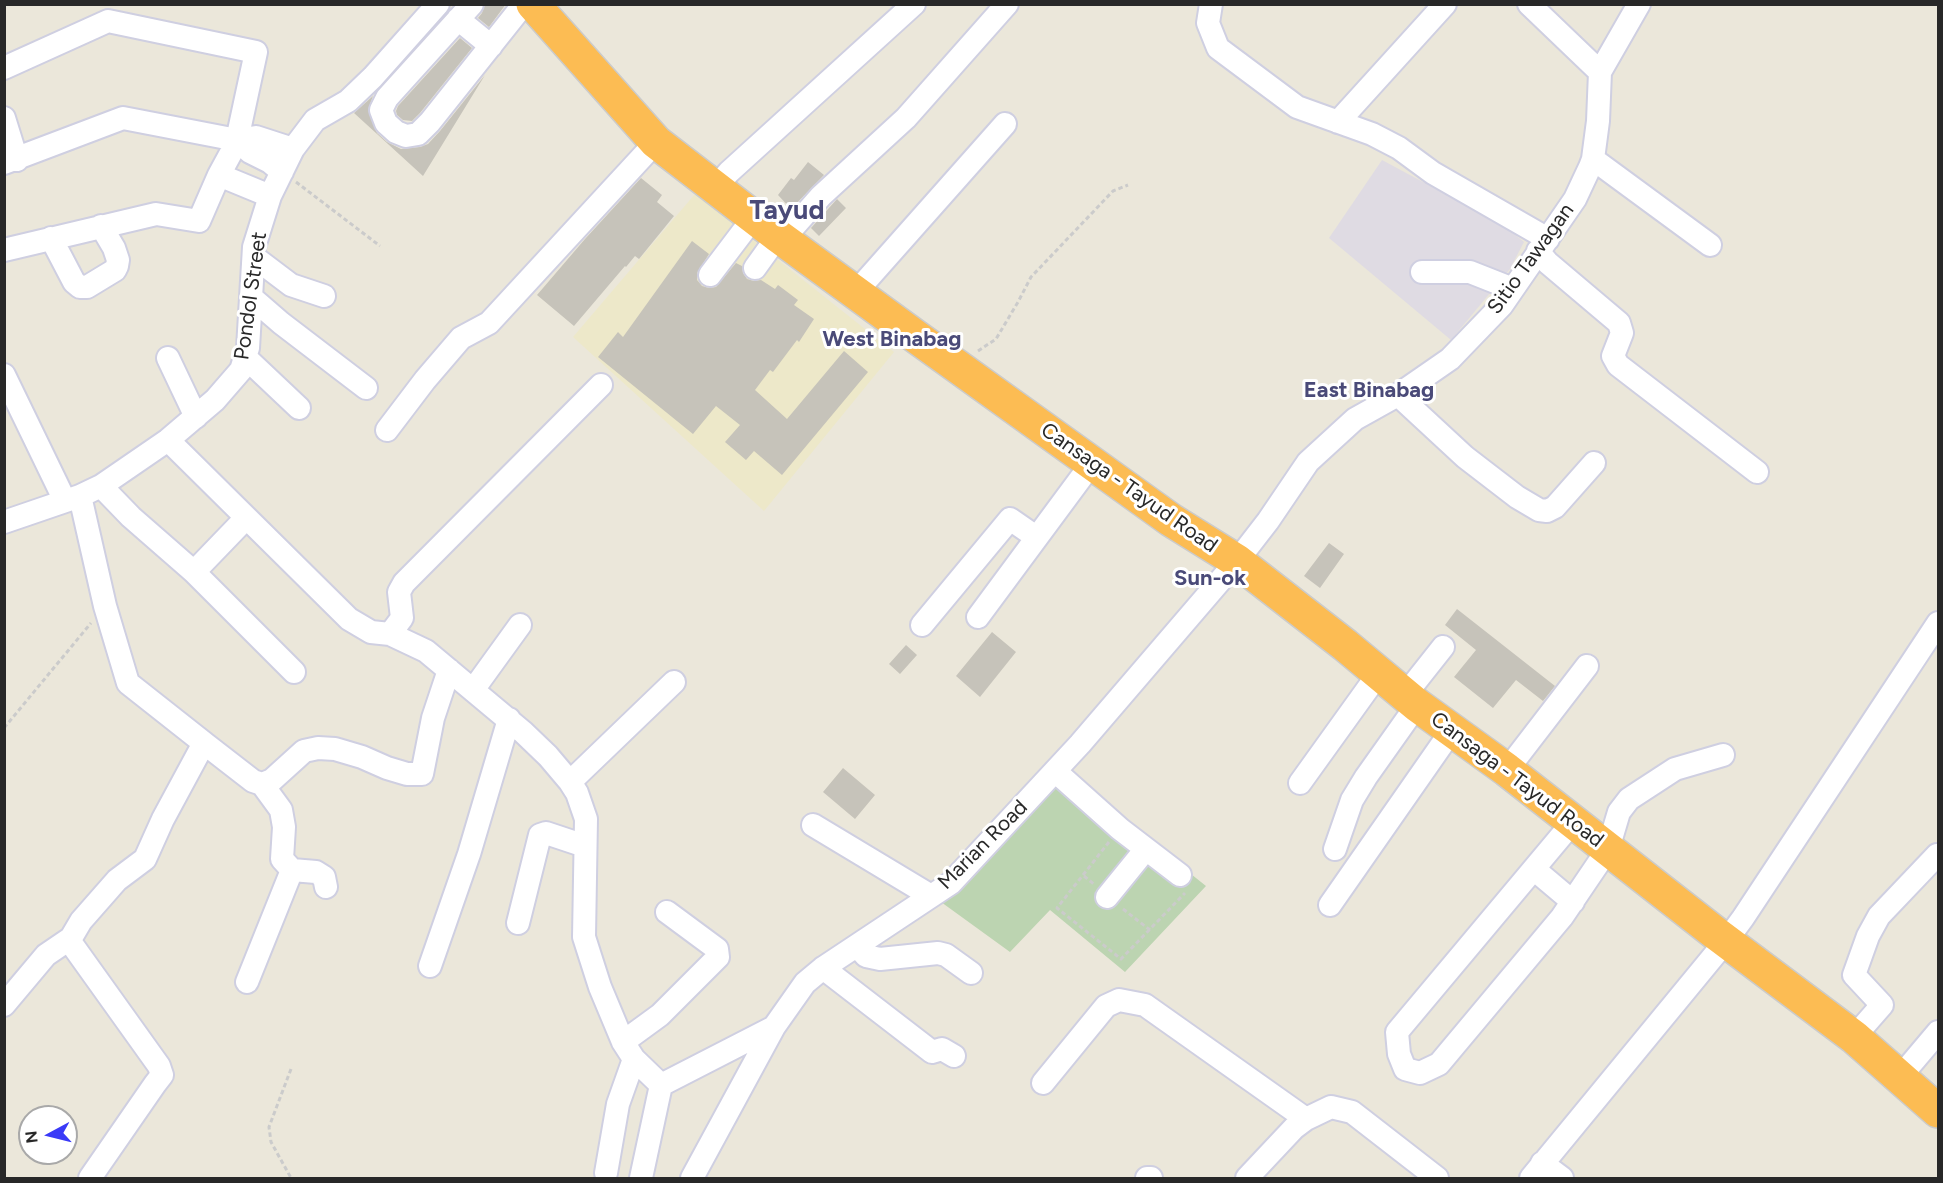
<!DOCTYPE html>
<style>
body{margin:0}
#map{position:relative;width:1943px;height:1183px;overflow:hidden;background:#ebe7da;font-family:Figtree,sans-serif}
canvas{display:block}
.frame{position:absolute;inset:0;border:6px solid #282828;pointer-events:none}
.north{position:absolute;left:18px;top:1105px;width:60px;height:60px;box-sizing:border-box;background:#fff;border:2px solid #a9a9a9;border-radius:50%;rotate:263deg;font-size:16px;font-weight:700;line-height:24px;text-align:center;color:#282828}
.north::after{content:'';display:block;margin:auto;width:21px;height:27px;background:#3a3af7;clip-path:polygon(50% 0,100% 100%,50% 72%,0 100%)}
</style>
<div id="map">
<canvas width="1943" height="1183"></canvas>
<div class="frame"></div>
<div class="north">N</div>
</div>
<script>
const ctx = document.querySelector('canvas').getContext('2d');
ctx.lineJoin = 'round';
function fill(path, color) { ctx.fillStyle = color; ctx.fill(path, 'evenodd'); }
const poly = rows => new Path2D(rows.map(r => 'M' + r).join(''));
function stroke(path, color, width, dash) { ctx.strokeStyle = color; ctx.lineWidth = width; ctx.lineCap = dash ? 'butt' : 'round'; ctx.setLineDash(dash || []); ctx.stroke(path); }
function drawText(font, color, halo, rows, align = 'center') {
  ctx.font = font + ' Figtree,sans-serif'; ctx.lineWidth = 6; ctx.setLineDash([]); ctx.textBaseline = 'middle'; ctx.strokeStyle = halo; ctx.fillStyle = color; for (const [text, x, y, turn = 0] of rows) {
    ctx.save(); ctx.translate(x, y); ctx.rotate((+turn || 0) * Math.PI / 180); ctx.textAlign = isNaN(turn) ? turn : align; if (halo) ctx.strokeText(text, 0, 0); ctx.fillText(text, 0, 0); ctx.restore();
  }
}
fill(poly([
 [1382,160,1503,225,1524,242,1510,269,1451,340,1329,238]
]), '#dfdbe3');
fill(poly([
 [695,194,894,352,764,511,573,337]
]), '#ede8c9');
fill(poly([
 [1062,771,1206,886,1125,972,1050,910,1010,952,941,902]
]), '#bcd4b1');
fill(poly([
 [485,4,506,4,489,27,478,18,482,13],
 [460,38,472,48,420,113,412,121,403,120,397,115,396,111,398,106],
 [485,75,423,176,354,113,373,96,368,110,377,133,387,142,401,149,420,147,428,144,440,131],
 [808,162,824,175,791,209,778,195,791,178,794,180],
 [641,178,662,195,657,202,674,216,639,259,635,256,626,267,625,266,574,326,537,295,585,239],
 [837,199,846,208,819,236,811,228],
 [692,241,709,254,697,273,697,280,702,286,709,288,716,287,736,263,742,266,743,273,747,279,754,281,761,280,775,289,778,285,798,300,794,305,814,319,799,342,797,340,773,372,770,370,755,390,787,419,844,351,868,372,782,475,754,451,746,460,725,442,740,425,716,406,693,434,598,357,618,332,623,337],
 [1329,543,1344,554,1320,588,1304,576],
 [1457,609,1555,686,1543,701,1516,680,1493,708,1454,677,1476,650,1445,625],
 [992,632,1016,652,980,697,956,676],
 [906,645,917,655,900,674,889,664],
 [843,768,875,795,855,819,823,792]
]), '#c6c3ba');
const minor = poly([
 [472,4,387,98,381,110,386,123,396,132,406,136,418,134,430,122,524,4],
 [1211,4,1208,23,1218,48,1297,107,1372,134,1399,148,1433,173,1548,239],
 [1529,4,1600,72],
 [458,19,491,46],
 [4,68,108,21,256,52,237,140,232,151,219,175,199,221,156,214,4,250],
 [4,118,17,160],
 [1338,122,1445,4],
 [237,140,250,152,270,162,282,172],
 [1593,159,1710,245],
 [4,163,123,118,237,140,256,137,293,149],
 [219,175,270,196],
 [716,187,729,172,914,4],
 [51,238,74,282,80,287,87,287,115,270,117,266,118,260,114,248,101,226],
 [783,239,821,196,906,118,1007,4],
 [1538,251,1548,263,1619,323,1622,333,1613,356,1618,365,1757,472],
 [254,257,291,285,324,296],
 [755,268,778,236],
 [1422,272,1470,272,1513,289],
 [710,275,754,217],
 [856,292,1005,124],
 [251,297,281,323,366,388],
 [245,357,299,408],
 [168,358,196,417],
 [4,375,65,501],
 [1398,395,1465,457,1517,497,1539,510,1547,511,1555,507,1594,463],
 [387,430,425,380,461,338,489,323,656,142],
 [168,440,349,619,371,632,390,634,426,651,523,732,548,756,570,782,577,793,586,819,584,937,600,987,623,1042,634,1059,661,1085],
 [101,486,131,517,194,572,294,672],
 [80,496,105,606,128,683,204,743,163,819,145,859,117,880,81,921,71,938,71,943,159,1066,162,1075,155,1084,90,1178],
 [4,522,80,496,101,486,168,440,215,400,241,370,248,348,254,247,270,196,293,149,315,120,348,101,373,77,438,4],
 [194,572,246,518],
 [978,617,1092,463],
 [922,625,1010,519,1036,537],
 [390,634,402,618,399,592,404,583,601,385],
 [473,690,520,625],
 [1405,695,1443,647],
 [204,743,253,781,262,784,272,780,304,751,318,748,335,749,362,757,387,768,407,774,422,774,433,718,449,670],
 [1507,770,1587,666],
 [1055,771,1120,829,1180,875],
 [570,782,674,682],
 [1300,783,1379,673],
 [262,784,281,810,284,827,282,859,292,870,316,872,324,877,326,887],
 [1573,822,1397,1032,1399,1054,1405,1069,1420,1073,1439,1064,1562,917,1608,849,1619,812,1629,799,1675,769,1723,755],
 [813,825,931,896],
 [1335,849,1352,800,1366,777,1417,705],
 [1535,870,1573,902],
 [1107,897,1146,849],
 [1330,905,1452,730],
 [518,923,540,835,546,833,585,846],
 [857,946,866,956,880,959,938,953,946,955,971,973],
 [430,966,469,854,509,719],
 [823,968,932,1052,942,1049,954,1056],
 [247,982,292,870],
 [4,1005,46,955,71,938],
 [1854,1037,1882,1005,1854,975,1868,936,1879,916,1937,855],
 [623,1042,660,1015,718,957,717,949,667,912],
 [1900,1077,1938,1032],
 [1043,1083,1106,1006,1119,1000,1145,1005,1306,1119],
 [1542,1163,1562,1178],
 [606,1173,618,1104,634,1059],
 [641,1178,661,1085,774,1027],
 [692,1178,774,1027,805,983,823,968,951,883,1080,744,1237,561,1268,521,1308,462,1355,419,1398,395,1450,359,1502,305,1575,199,1590,167,1593,159,1598,121,1600,72,1639,4],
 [1147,1178,1151,1178],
 [1247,1178,1294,1128,1306,1119,1331,1107,1352,1112,1437,1178],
 [1531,1178,1726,941,1743,918,1938,623]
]);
const highway = poly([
 [533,4,656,142,778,236,915,336,1171,520,1237,561,1345,645,1417,705,1507,770,1714,932,1854,1037,1938,1111]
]);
stroke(minor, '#cfcfe1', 26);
stroke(highway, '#cbcbcb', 36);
stroke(poly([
 [296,182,380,246],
 [978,351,996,339,1018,302,1031,277,1113,191,1128,185],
 [4,728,91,623],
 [1109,842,1057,908,1121,959,1185,893],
 [1084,876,1095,885],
 [1123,909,1150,930],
 [291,1069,269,1127,271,1142,291,1178]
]), '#cbcbcb', 3, [4.5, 3]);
stroke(minor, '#fff', 22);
stroke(highway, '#fcbc53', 33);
drawText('21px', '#282828', '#fff', [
 ["Sitio Tawagan",1531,259,-54],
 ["Pondol Street",251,296,-82],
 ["Cansaga - Tayud Road",1129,488,35],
 ["Cansaga - Tayud Road",1517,780,37],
 ["Marian Road",983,845,-45]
]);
drawText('bold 22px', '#4a4a78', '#fff', [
 ["West Binabag",892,340],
 ["East Binabag",1369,391],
 ["Sun-ok",1210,579]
]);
drawText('bold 27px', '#4a4a78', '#fff', [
 ["Tayud",787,211]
]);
</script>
